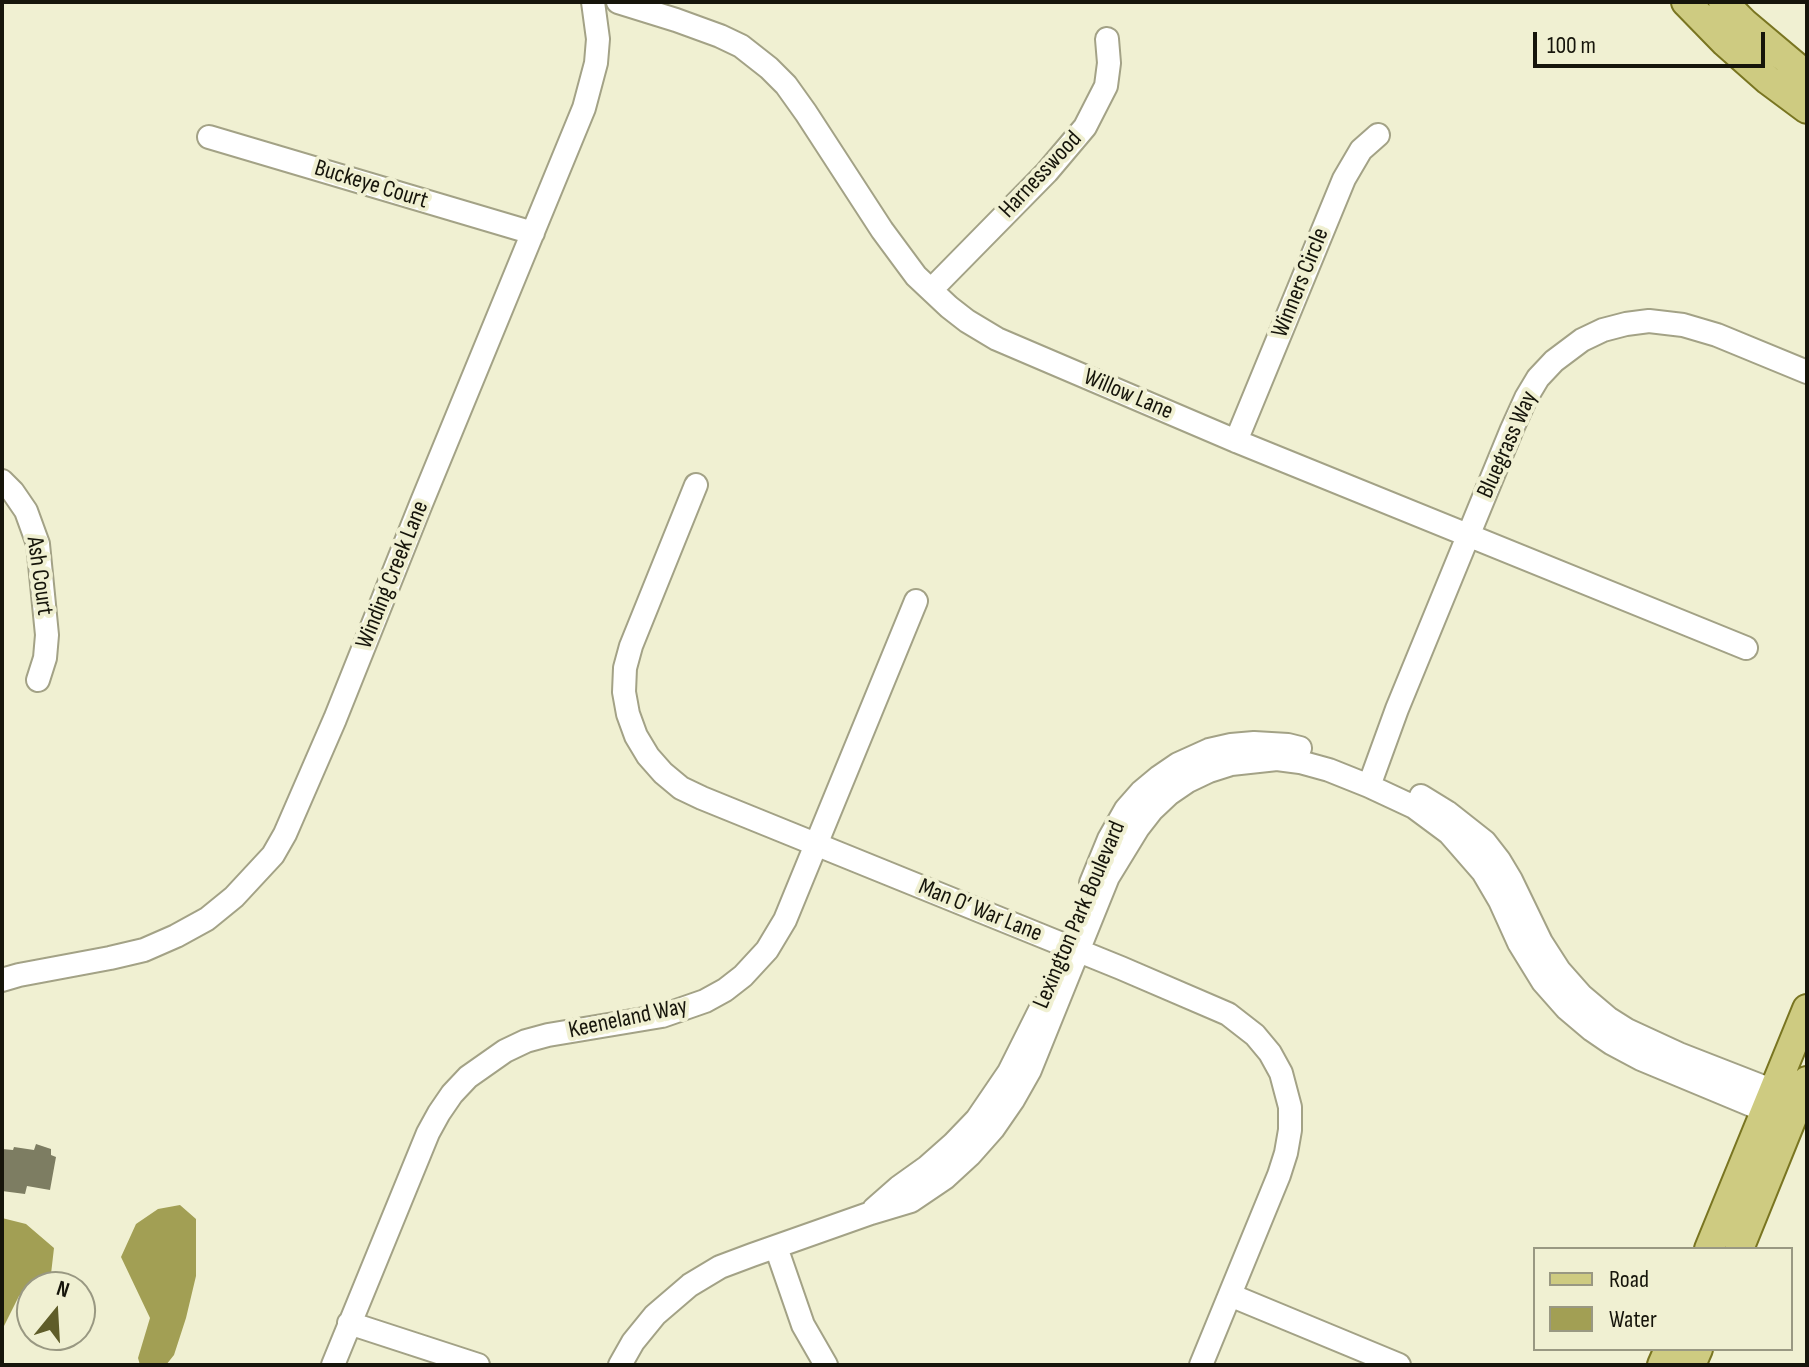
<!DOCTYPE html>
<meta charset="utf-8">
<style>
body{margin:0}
#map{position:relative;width:1809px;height:1367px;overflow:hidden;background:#f0f0d2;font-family:"Sofia Sans Condensed",sans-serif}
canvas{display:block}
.frame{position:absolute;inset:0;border:4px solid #16150b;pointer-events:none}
.legend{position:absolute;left:1533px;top:1247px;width:260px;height:104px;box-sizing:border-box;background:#f0f0d2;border:2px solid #999882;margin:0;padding:10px 14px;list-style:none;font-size:24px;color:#16150b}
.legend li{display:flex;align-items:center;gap:16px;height:40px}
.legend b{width:40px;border:2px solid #999882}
.north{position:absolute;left:16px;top:1271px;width:80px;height:80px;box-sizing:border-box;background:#f0f0d2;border:2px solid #999882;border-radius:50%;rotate:18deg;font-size:22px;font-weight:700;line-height:32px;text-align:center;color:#16150b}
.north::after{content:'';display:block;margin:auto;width:28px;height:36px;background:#5f5d29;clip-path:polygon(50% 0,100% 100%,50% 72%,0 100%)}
.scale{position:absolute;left:1533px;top:32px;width:232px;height:36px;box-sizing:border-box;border:4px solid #16150b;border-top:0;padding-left:10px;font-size:24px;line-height:28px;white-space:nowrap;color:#16150b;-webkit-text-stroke:6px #f0f0d2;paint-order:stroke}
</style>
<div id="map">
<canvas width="1809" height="1367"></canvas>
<div class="frame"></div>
<ul class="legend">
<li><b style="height:10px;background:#cecb81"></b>Road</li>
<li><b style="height:22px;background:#a29f54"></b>Water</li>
</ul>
<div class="north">N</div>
<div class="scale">100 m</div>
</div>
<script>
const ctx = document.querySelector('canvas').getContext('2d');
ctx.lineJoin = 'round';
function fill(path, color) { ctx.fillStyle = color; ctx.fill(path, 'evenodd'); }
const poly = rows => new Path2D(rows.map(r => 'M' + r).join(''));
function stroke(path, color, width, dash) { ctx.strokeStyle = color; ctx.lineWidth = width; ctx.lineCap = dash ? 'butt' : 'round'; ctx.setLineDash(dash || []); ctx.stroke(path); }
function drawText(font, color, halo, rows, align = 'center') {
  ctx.font = font + ' "Sofia Sans Condensed",sans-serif'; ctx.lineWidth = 8; ctx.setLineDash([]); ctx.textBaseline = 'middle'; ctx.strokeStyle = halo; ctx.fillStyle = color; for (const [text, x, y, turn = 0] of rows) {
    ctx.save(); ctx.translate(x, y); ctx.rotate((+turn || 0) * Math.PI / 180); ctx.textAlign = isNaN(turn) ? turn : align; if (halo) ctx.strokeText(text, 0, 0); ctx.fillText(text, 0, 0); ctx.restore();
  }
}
fill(poly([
 [180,1205,196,1219,196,1276,186,1318,174,1355,166,1365,140,1365,138,1358,150,1318,121,1257,136,1224,158,1209],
 [2,1218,26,1224,54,1248,51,1274,19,1296,2,1330]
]), '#a29f54');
fill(poly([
 [36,1144,51,1149,51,1155,56,1157,50,1190,27,1186,25,1194,2,1191,2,1149,13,1150,14,1147,34,1150]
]), '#7d7d62');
const minor = poly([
 [618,2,676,20,720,36,741,46,769,68,786,85,806,113,882,230,916,276,949,307,967,321,997,339,1236,441,1746,648],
 [209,137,533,233],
 [931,290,1047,172,1085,127,1106,86,1109,63,1107,39],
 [1236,441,1344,179,1361,150,1378,135],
 [2,481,13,492,26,511,38,544,47,635,45,658,38,680],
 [696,485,631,646,625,668,624,692,628,714,636,736,648,756,663,773,681,788,702,798,1121,968,1228,1014,1255,1035,1270,1053,1281,1073,1290,1107,1290,1130,1286,1153,1279,1175,1201,1365],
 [1369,786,1397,709,1512,429,1526,398,1538,378,1554,361,1582,340,1603,330,1626,324,1649,321,1683,325,1717,335,1807,372],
 [1421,796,1447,812,1485,842,1499,860,1511,880,1541,942,1559,970,1582,996,1608,1018,1627,1030,1679,1054,1774,1091,1785,1102],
 [1091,883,1109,839,1126,809,1141,792,1159,777,1178,764,1209,750,1231,745,1254,743,1288,745,1300,748],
 [2,980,19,975,110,958,144,950,176,936,207,919,234,897,273,855,285,834,335,719,421,504,584,108,596,63,598,39,593,2],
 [874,1209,899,1187,927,1167,953,1144,977,1119,1009,1072,1041,1008],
 [776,1247,803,1325,826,1365],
 [1230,1295,1399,1365],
 [349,1323,478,1365],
 [333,1365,428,1133,439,1113,452,1094,468,1077,505,1051,526,1041,548,1035,662,1016,705,1001,725,990,743,976,767,950,785,920,916,601],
 [620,1365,633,1342,655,1315,690,1285,720,1267,752,1255,871,1213,911,1201,945,1178,970,1155,993,1129,1013,1100,1030,1070,1108,877,1138,828,1152,810,1169,794,1188,781,1209,771,1231,764,1277,759,1300,762,1329,770,1369,786,1414,807,1449,833,1483,872,1500,901,1519,943,1543,982,1566,1008,1592,1030,1611,1043,1641,1059,1766,1111,1779,1111]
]);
const major = poly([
 [1686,2,1725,42,1768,80,1807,109],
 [1723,2,1744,23,1807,76],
 [1709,1249,1807,1009],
 [1739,1249,1807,1081],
 [1662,1365,1669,1349],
 [1691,1365,1698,1349]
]);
stroke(minor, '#a3a286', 26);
stroke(major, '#797521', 32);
stroke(minor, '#fff', 22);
stroke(major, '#cecb81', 28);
drawText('24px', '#16150b', '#f0f0d2', [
 ["Harnesswood",1041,175,-47],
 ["Buckeye Court",371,185,17],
 ["Winners Circle",1301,283,-68],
 ["Willow Lane",1128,395,23],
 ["Bluegrass Way",1508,445,-66],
 ["Winding Creek Lane",393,575,-68],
 ["Ash Court",39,576,82],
 ["Man O’ War Lane",980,911,22],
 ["Lexington Park Boulevard",1080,915,-67],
 ["Keeneland Way",628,1019,-12]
]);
</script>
